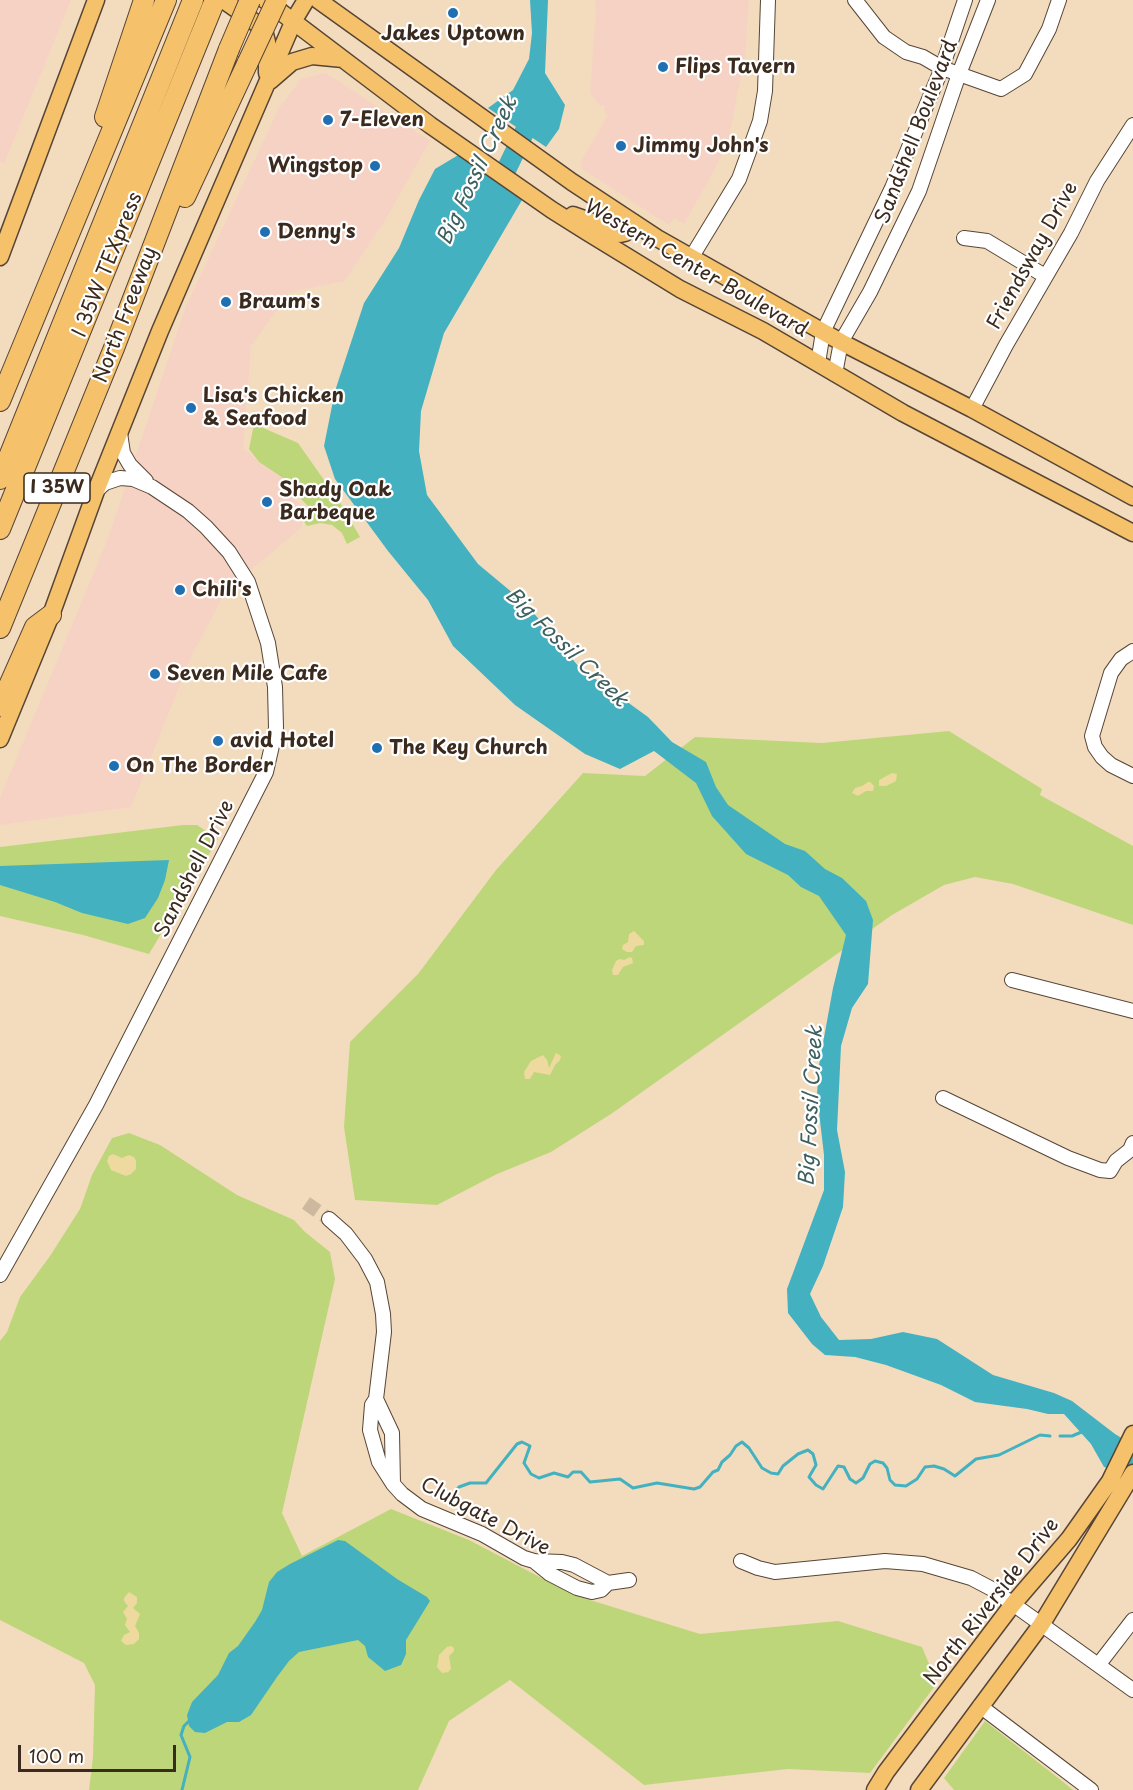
<!DOCTYPE html>
<style>
body{margin:0}
#map{position:relative;width:1133px;height:1790px;overflow:hidden;background:#f3dcbe;font-family:"Playpen Sans",sans-serif}
canvas{display:block}
.scale{position:absolute;left:18px;top:1745px;width:158px;height:27px;box-sizing:border-box;border:3px solid #3b2a1e;border-top:0;padding-left:8px;font-size:18px;line-height:21px;white-space:nowrap;color:#3b2a1e;-webkit-text-stroke:4px #fff;paint-order:stroke}
</style>
<div id="map">
<canvas width="1133" height="1790"></canvas>
<div class="scale">100 m</div>
</div>
<script>
const ctx = document.querySelector('canvas').getContext('2d');
ctx.lineJoin = 'round';
function fill(path, color) { ctx.fillStyle = color; ctx.fill(path, 'evenodd'); }
const poly = rows => new Path2D(rows.map(r => 'M' + r).join(''));
function stroke(path, color, width, dash) { ctx.strokeStyle = color; ctx.lineWidth = width; ctx.lineCap = dash ? 'butt' : 'round'; ctx.setLineDash(dash || []); ctx.stroke(path); }
function drawText(font, color, halo, rows, align = 'center') {
  ctx.font = font + ' "Playpen Sans",sans-serif'; ctx.lineWidth = 4.5; ctx.setLineDash([]); ctx.textBaseline = 'middle'; ctx.strokeStyle = halo; ctx.fillStyle = color; for (const [text, x, y, turn = 0] of rows) {
    ctx.save(); ctx.translate(x, y); ctx.rotate((+turn || 0) * Math.PI / 180); ctx.textAlign = isNaN(turn) ? turn : align; if (halo) ctx.strokeText(text, 0, 0); ctx.fillText(text, 0, 0); ctx.restore();
  }
}
fill(poly([
 [0,0,71,0,4,164,0,161],
 [595,0,749,0,745,56,728,141,716,167,684,224,674,218,669,225,582,169,581,161,608,116,605,113,604,105,600,106,590,93,596,9],
 [326,73,430,141,384,222,345,281,290,292,251,346,243,448,264,466,291,484,289,495,307,509,302,521,302,527,226,591,192,655,131,807,0,825,0,798,107,541,186,306,279,108,301,79]
]), '#f6d2c4');
fill(poly([
 [254,424,298,443,343,507,360,537,347,544,342,533,332,525,320,523,307,526,303,520,309,507,295,493,292,484,259,462,249,449],
 [949,731,1042,789,1040,795,1133,846,1133,925,1013,884,975,877,944,885,892,915,611,1114,551,1152,497,1174,437,1205,355,1200,344,1127,350,1042,418,974,496,870,583,773,645,776,695,737,822,743],
 [183,825,197,825,218,839,149,954,83,935,0,916,0,847],
 [129,1133,160,1145,237,1195,294,1220,305,1232,330,1252,335,1279,282,1513,302,1556,391,1509,469,1540,574,1595,700,1634,838,1621,922,1647,937,1683,870,1773,788,1769,644,1785,510,1680,449,1721,418,1790,89,1790,93,1757,95,1685,84,1663,0,1620,0,1341,7,1332,20,1297,50,1256,80,1209,92,1175,112,1138],
 [985,1721,1062,1781,1073,1790,954,1790,944,1778]
]), '#bed67a');
fill(poly([
 [892,773,897,774,896,781,886,786,879,786,879,780],
 [868,782,870,782,874,786,873,791,866,791,858,796,852,793,855,788,862,786],
 [634,931,644,941,644,945,636,946,632,952,627,952,622,949,623,945,628,942,629,934],
 [630,957,632,958,633,963,623,967,618,975,613,975,612,970,616,961,620,959,624,960],
 [556,1053,561,1056,560,1060,555,1065,550,1075,534,1072,530,1079,525,1079,524,1072,531,1061,543,1055,547,1060,549,1068],
 [113,1154,122,1158,129,1155,134,1157,136,1161,136,1169,131,1174,126,1176,111,1170,107,1161,109,1156],
 [129,1592,137,1597,137,1603,133,1608,140,1614,135,1626,139,1633,139,1639,134,1644,126,1645,121,1641,124,1635,130,1632,125,1625,127,1619,123,1612,128,1606,124,1601,124,1598],
 [451,1646,454,1648,454,1651,449,1656,451,1669,448,1672,442,1673,437,1667,439,1655,447,1647]
]), '#eeda9e');
fill(poly([
 [530,0,548,0,545,73,565,105,559,129,546,147,488,108,513,90,529,59,532,33],
 [460,154,522,200,444,333,421,411,419,451,427,495,478,564,526,604,579,667,648,717,672,742,706,762,716,787,728,805,785,844,805,851,825,869,842,878,866,901,873,920,868,984,852,1008,841,1046,837,1130,845,1172,843,1207,823,1266,810,1294,821,1317,839,1340,871,1339,903,1332,937,1339,993,1375,1054,1393,1072,1401,1115,1434,1133,1445,1133,1474,1104,1467,1091,1444,1064,1414,1048,1414,1027,1409,975,1402,941,1385,886,1365,855,1357,825,1355,812,1344,788,1313,787,1289,824,1190,824,1155,817,1095,819,1065,833,988,846,935,819,896,801,887,788,875,746,854,712,816,696,783,654,751,620,769,585,754,515,705,453,646,428,600,388,551,335,479,324,446,335,391,364,303,399,248,419,200,435,169],
 [169,860,165,880,158,898,145,918,128,924,82,913,55,902,0,885,0,866],
 [338,1540,345,1541,397,1579,427,1597,430,1601,406,1640,406,1654,401,1665,385,1671,368,1657,365,1646,358,1640,299,1652,289,1661,277,1677,251,1715,239,1722,227,1722,205,1733,195,1732,189,1726,187,1715,192,1702,218,1675,229,1653,238,1646,255,1622,262,1610,269,1582,277,1572,290,1564]
]), '#43b1c0');
stroke(poly([
 [1060,1436,1072,1436,1084,1431],
 [445,1501,459,1487,470,1483,486,1483,517,1444,522,1442,530,1446,524,1463,531,1474,539,1478,554,1473,568,1477,573,1472,581,1472,590,1482,620,1479,633,1488,657,1483,694,1489,700,1487,713,1472,718,1470,722,1462,730,1455,736,1446,742,1442,749,1448,762,1468,771,1473,778,1474,783,1466,798,1454,808,1450,813,1454,816,1465,809,1477,816,1485,823,1489,838,1466,844,1467,850,1479,856,1483,863,1478,870,1464,875,1461,883,1463,887,1468,890,1480,895,1485,906,1486,917,1479,925,1467,934,1466,944,1469,955,1476,976,1459,999,1455,1040,1435,1050,1436],
 [182,1790,190,1757,181,1735,184,1726,190,1720]
]), '#43b1c0', 3);
stroke(poly([
 [496,191,535,110]
]), '#43b1c0', 20);
stroke(poly([
 [306,1203,329,1219]
]), '#ceb89e', 14, [14, 7]);
const minor = poly([
 [855,0,884,37,906,52,923,57,942,68,1001,89,1025,74,1049,29,1059,0],
 [964,238,987,241,1045,276],
 [691,258,739,179,760,121,765,91,768,0],
 [818,363,823,332,892,188,942,68,965,0],
 [835,374,841,342,870,292,919,191,959,74,988,0],
 [972,409,1006,345,1071,233,1097,181,1133,125],
 [120,433,123,453,130,465,146,481],
 [1133,651,1121,659,1111,673,1092,736,1095,747,1102,757,1111,765,1133,776],
 [1012,980,1133,1011],
 [943,1098,1068,1158,1100,1170,1110,1171,1116,1161,1130,1150,1133,1143],
 [329,1219,346,1234,365,1259,377,1282,383,1314,384,1332,376,1399,372,1405,370,1430,379,1462,393,1484,402,1494,422,1509,482,1534,524,1558,534,1561,550,1574,577,1588,592,1592,601,1590,608,1583,629,1580],
 [0,1275,96,1105,266,772,276,728,275,687,268,643,248,582,229,552,206,527,188,511,152,487,133,479,120,478,105,483,96,491],
 [376,1399,392,1433,393,1484],
 [534,1561,562,1562,574,1565,608,1583],
 [741,1561,758,1568,775,1572,885,1561,923,1564,971,1578,992,1589,1133,1690],
 [1099,1664,1133,1620],
 [980,1706,1091,1790]
]);
const major = poly([
 [223,0,256,23,265,34,267,42,267,73],
 [265,0,430,125,552,210,587,232,680,289,763,331,903,413,1133,533],
 [318,0,572,182,657,238,841,342,972,409,1133,497],
 [270,81,292,62,312,56,343,59],
 [573,215,590,221,620,234,625,233,633,222],
 [0,257,96,0],
 [0,739,51,615,96,491,160,331,294,20,306,0],
 [875,1790,886,1772,1013,1604,1069,1539,1110,1481,1133,1434],
 [919,1790,1041,1625,1133,1473]
]);
const highway = poly([
 [105,117,144,0],
 [185,197,248,62],
 [0,401,166,0],
 [0,479,193,0],
 [0,529,215,0],
 [0,628,114,348,229,49],
 [0,706,35,627,51,615]
]);
stroke(minor, '#574536', 16);
stroke(major, '#574536', 19);
stroke(highway, '#574536', 22);
stroke(minor, '#fff', 14);
stroke(major, '#f5c16b', 16);
stroke(highway, '#f5c16b', 20);
const highwayBridge = poly([
 [229,49,250,0],
 [248,62,277,0]
]);
stroke(highwayBridge, '#574536', 22, []);
stroke(highwayBridge, '#f5c16b', 20);
for (const [x, y, r, color] of [
 [453,13,6,"#1f6fb2"],
 [663,67,6,"#1f6fb2"],
 [328,120,6,"#1f6fb2"],
 [621,146,6,"#1f6fb2"],
 [375,166,6,"#1f6fb2"],
 [265,232,6,"#1f6fb2"],
 [226,302,6,"#1f6fb2"],
 [191,408,6,"#1f6fb2"],
 [267,502,6,"#1f6fb2"],
 [180,590,6,"#1f6fb2"],
 [155,674,6,"#1f6fb2"],
 [218,741,6,"#1f6fb2"],
 [377,748,6,"#1f6fb2"],
 [114,766,6,"#1f6fb2"]
]) { const dot = new Path2D(); dot.arc(x, y, r, 0, 2 * Math.PI); ctx.fillStyle = color; ctx.fill(dot); stroke(dot, '#fff', 2); }
for (const [x, y, w] of [
 [57,488,66]
]) { const box = new Path2D(); box.roundRect(x - w / 2, y - 15, w, 30, 4.5); ctx.fillStyle = '#fff'; ctx.fill(box); stroke(box, '#3b2a1e', 1.5); }
drawText('bold 18px', '#3b2a1e', null, [
 ["I 35W",57,488]
]);
drawText('bold 20px', '#3b2a1e', '#fff', [
 ["Jakes Uptown",453,34,"center"],
 ["Flips Tavern",675,67],
 ["7-Eleven",340,120],
 ["Jimmy John's",633,146],
 ["Wingstop",363,166,"right"],
 ["Denny's",277,232],
 ["Braum's",238,302],
 ["Lisa's Chicken",203,396],
 ["& Seafood",203,419],
 ["Shady Oak",279,490],
 ["Barbeque",279,513],
 ["Chili's",192,590],
 ["Seven Mile Cafe",167,674],
 ["avid Hotel",230,741],
 ["The Key Church",389,748],
 ["On The Border",126,766]
], 'left');
drawText('20px', '#3b2a1e', '#fff', [
 ["Sandshell Boulevard",917,132,-69],
 ["Friendsway Drive",1033,256,-61],
 ["I 35W TEXpress",108,265,-68],
 ["Western Center Boulevard",696,269,30],
 ["North Freeway",126,315,-69],
 ["Sandshell Drive",195,869,-63],
 ["Clubgate Drive",485,1517,28],
 ["North Riverside Drive",992,1602,-52]
]);
drawText('italic 21px', '#3e605f', '#fff', [
 ["Big Fossil Creek",478,171,-65],
 ["Big Fossil Creek",566,648,44],
 ["Big Fossil Creek",812,1106,-87]
]);
</script>
